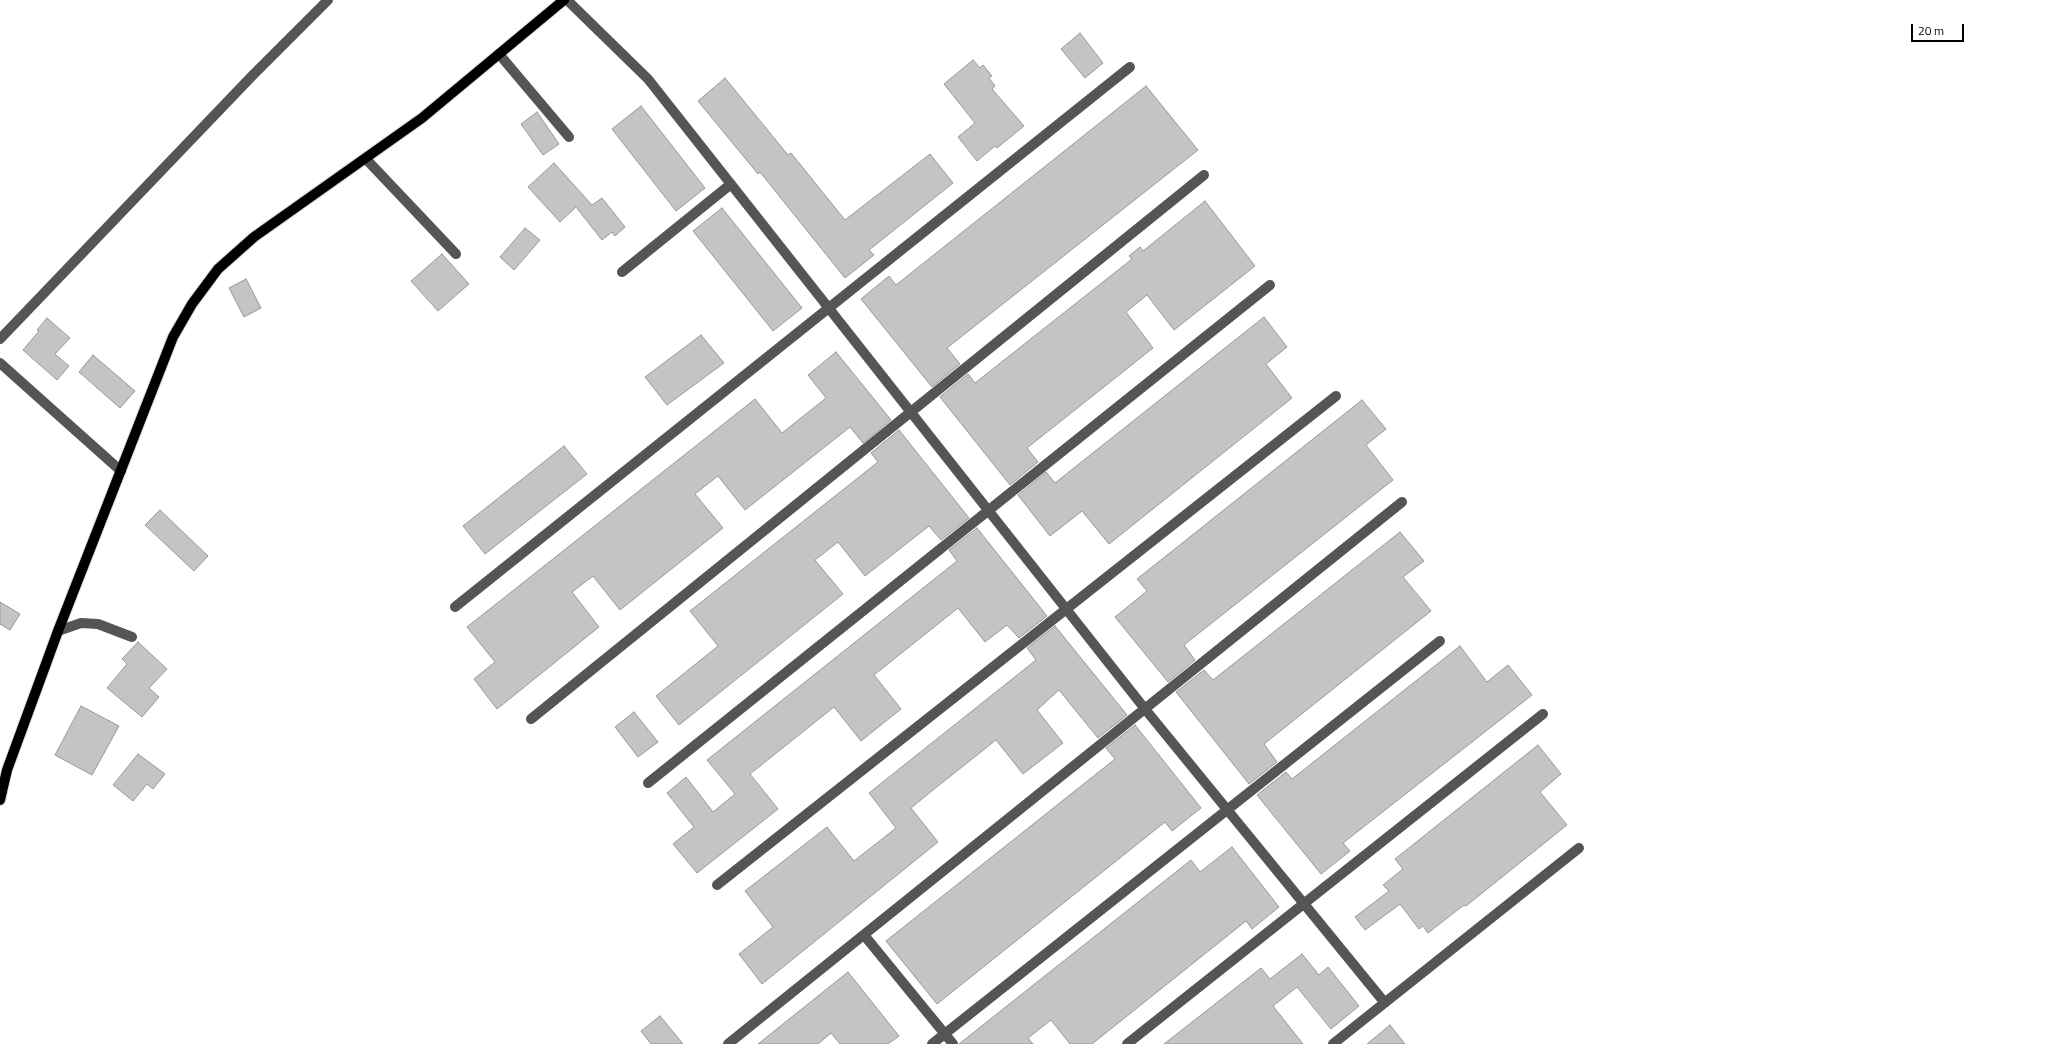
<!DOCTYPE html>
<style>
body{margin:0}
#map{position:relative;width:2057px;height:1044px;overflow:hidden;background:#fff;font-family:"Titillium Web",sans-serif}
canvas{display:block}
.scale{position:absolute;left:1911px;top:24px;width:53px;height:18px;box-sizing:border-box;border:2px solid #000;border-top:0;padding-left:5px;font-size:12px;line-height:14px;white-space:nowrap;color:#000;-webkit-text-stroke:3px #fff;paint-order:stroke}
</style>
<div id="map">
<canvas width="2057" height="1044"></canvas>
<div class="scale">20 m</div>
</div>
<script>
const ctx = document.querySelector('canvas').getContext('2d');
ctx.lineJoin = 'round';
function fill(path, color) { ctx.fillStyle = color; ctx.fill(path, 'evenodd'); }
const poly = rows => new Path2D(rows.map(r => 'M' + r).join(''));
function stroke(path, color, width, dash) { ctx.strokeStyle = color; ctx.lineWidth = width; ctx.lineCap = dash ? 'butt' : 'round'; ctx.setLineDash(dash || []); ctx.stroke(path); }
const building = poly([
 [1080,33,1103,63,1085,78,1061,49,1080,33],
 [973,60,980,68,983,65,992,76,989,78,995,86,992,89,1024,126,997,148,995,146,977,161,958,137,975,123,944,84,973,60],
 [725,78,788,155,791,153,845,220,930,154,953,183,869,250,874,255,845,278,760,172,758,174,698,101,725,78],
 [1146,86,1198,150,947,348,960,364,932,387,861,299,889,276,896,285,1146,86],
 [641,106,705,188,676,211,612,129,641,106],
 [537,112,559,144,543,155,521,124,537,112],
 [554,163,592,205,602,198,625,227,615,236,612,232,602,240,576,207,560,222,528,187,554,163],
 [1205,201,1255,266,1174,330,1147,295,1126,312,1153,348,1027,448,1038,462,1010,485,940,397,968,374,975,383,1132,259,1129,256,1140,247,1143,251,1205,201],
 [722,208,802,308,773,331,693,231,722,208],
 [525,228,540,240,514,270,500,257,525,228],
 [442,254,469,284,438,311,411,281,442,254],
 [246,279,261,308,244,317,229,288,246,279],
 [1264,317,1287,347,1266,364,1292,398,1109,544,1082,511,1050,536,1018,495,1046,472,1055,483,1264,317],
 [47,318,70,338,55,354,69,366,57,380,23,350,39,331,37,330,47,318],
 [701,335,724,363,667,405,645,377,701,335],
 [836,352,891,420,863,443,850,427,745,510,718,476,695,494,723,528,620,610,593,576,572,592,599,627,497,709,474,679,495,662,467,627,755,399,782,433,826,398,808,375,836,352],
 [93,355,135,391,120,408,79,372,93,355],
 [1362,400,1386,429,1366,445,1393,480,1184,645,1195,660,1168,682,1115,617,1147,591,1137,579,1362,400],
 [899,430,969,518,941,540,929,526,865,576,838,542,815,560,843,594,679,725,656,696,718,646,690,611,878,462,871,453,899,430],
 [564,446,587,474,485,554,463,526,564,446],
 [160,510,208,556,194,571,145,525,160,510],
 [977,528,1047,616,1019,638,1007,625,985,642,958,608,874,675,901,709,861,741,834,707,750,774,778,809,697,873,673,844,694,827,667,793,686,777,713,812,735,794,707,760,957,561,949,550,977,528],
 [1400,532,1424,561,1403,577,1431,611,1264,744,1277,762,1249,784,1176,692,1204,670,1213,680,1400,532],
 [0,602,20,614,10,630,0,624,0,602],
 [1055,626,1127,715,1098,738,1059,690,1037,710,1063,743,1023,774,996,740,933,790,911,808,938,842,762,984,739,954,773,927,745,891,827,827,854,861,896,828,869,793,1036,660,1027,648,1055,626],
 [138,642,167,669,149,688,159,697,142,717,107,688,127,664,122,659,138,642],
 [1460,646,1487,682,1508,665,1532,695,1343,843,1350,851,1321,874,1257,795,1286,772,1292,779,1460,646],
 [81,706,119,726,92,775,55,755,81,706],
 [634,712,658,742,638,757,615,727,634,712],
 [1135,725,1201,808,1172,831,1165,822,937,1004,886,941,1115,759,1106,748,1135,725],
 [1538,745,1561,774,1540,792,1567,825,1466,906,1464,905,1428,933,1423,926,1419,929,1400,904,1365,930,1355,917,1389,891,1383,885,1403,869,1395,859,1538,745],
 [138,754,165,774,153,789,147,784,133,801,113,785,138,754],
 [1232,847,1279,907,1252,929,1246,921,1092,1044,1070,1044,1051,1020,1028,1038,1033,1044,959,1044,1191,860,1200,872,1232,847],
 [1302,954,1319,975,1328,967,1359,1006,1331,1029,1297,987,1273,1006,1303,1044,1164,1044,1261,968,1270,979,1302,954],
 [848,972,899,1036,888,1044,840,1044,831,1033,818,1044,758,1044,848,972],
 [660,1016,683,1044,651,1044,641,1031,660,1016],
 [1390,1025,1405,1044,1367,1044,1390,1025]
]);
fill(building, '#c4c4c4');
stroke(building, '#999', 1);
const major = poly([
 [0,800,7,770,58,631,173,337,192,304,218,269,254,237,422,118,564,0]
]);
stroke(major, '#dbdbdb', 12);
stroke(poly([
 [567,0,648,79,1145,709,1385,1003],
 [499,54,569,137],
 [366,159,456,254],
 [622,272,731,184],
 [0,339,252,76,328,0],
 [0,363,121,471],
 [455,607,1130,67],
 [58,631,81,623,98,624,132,637],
 [531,719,1204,175],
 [648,783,1270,285],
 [717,885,1336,396],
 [864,935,953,1044],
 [728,1044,1402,502],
 [932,1044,1440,641],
 [1127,1044,1543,714],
 [1333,1044,1579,848]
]), '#555', 10);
stroke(major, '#000', 10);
</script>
